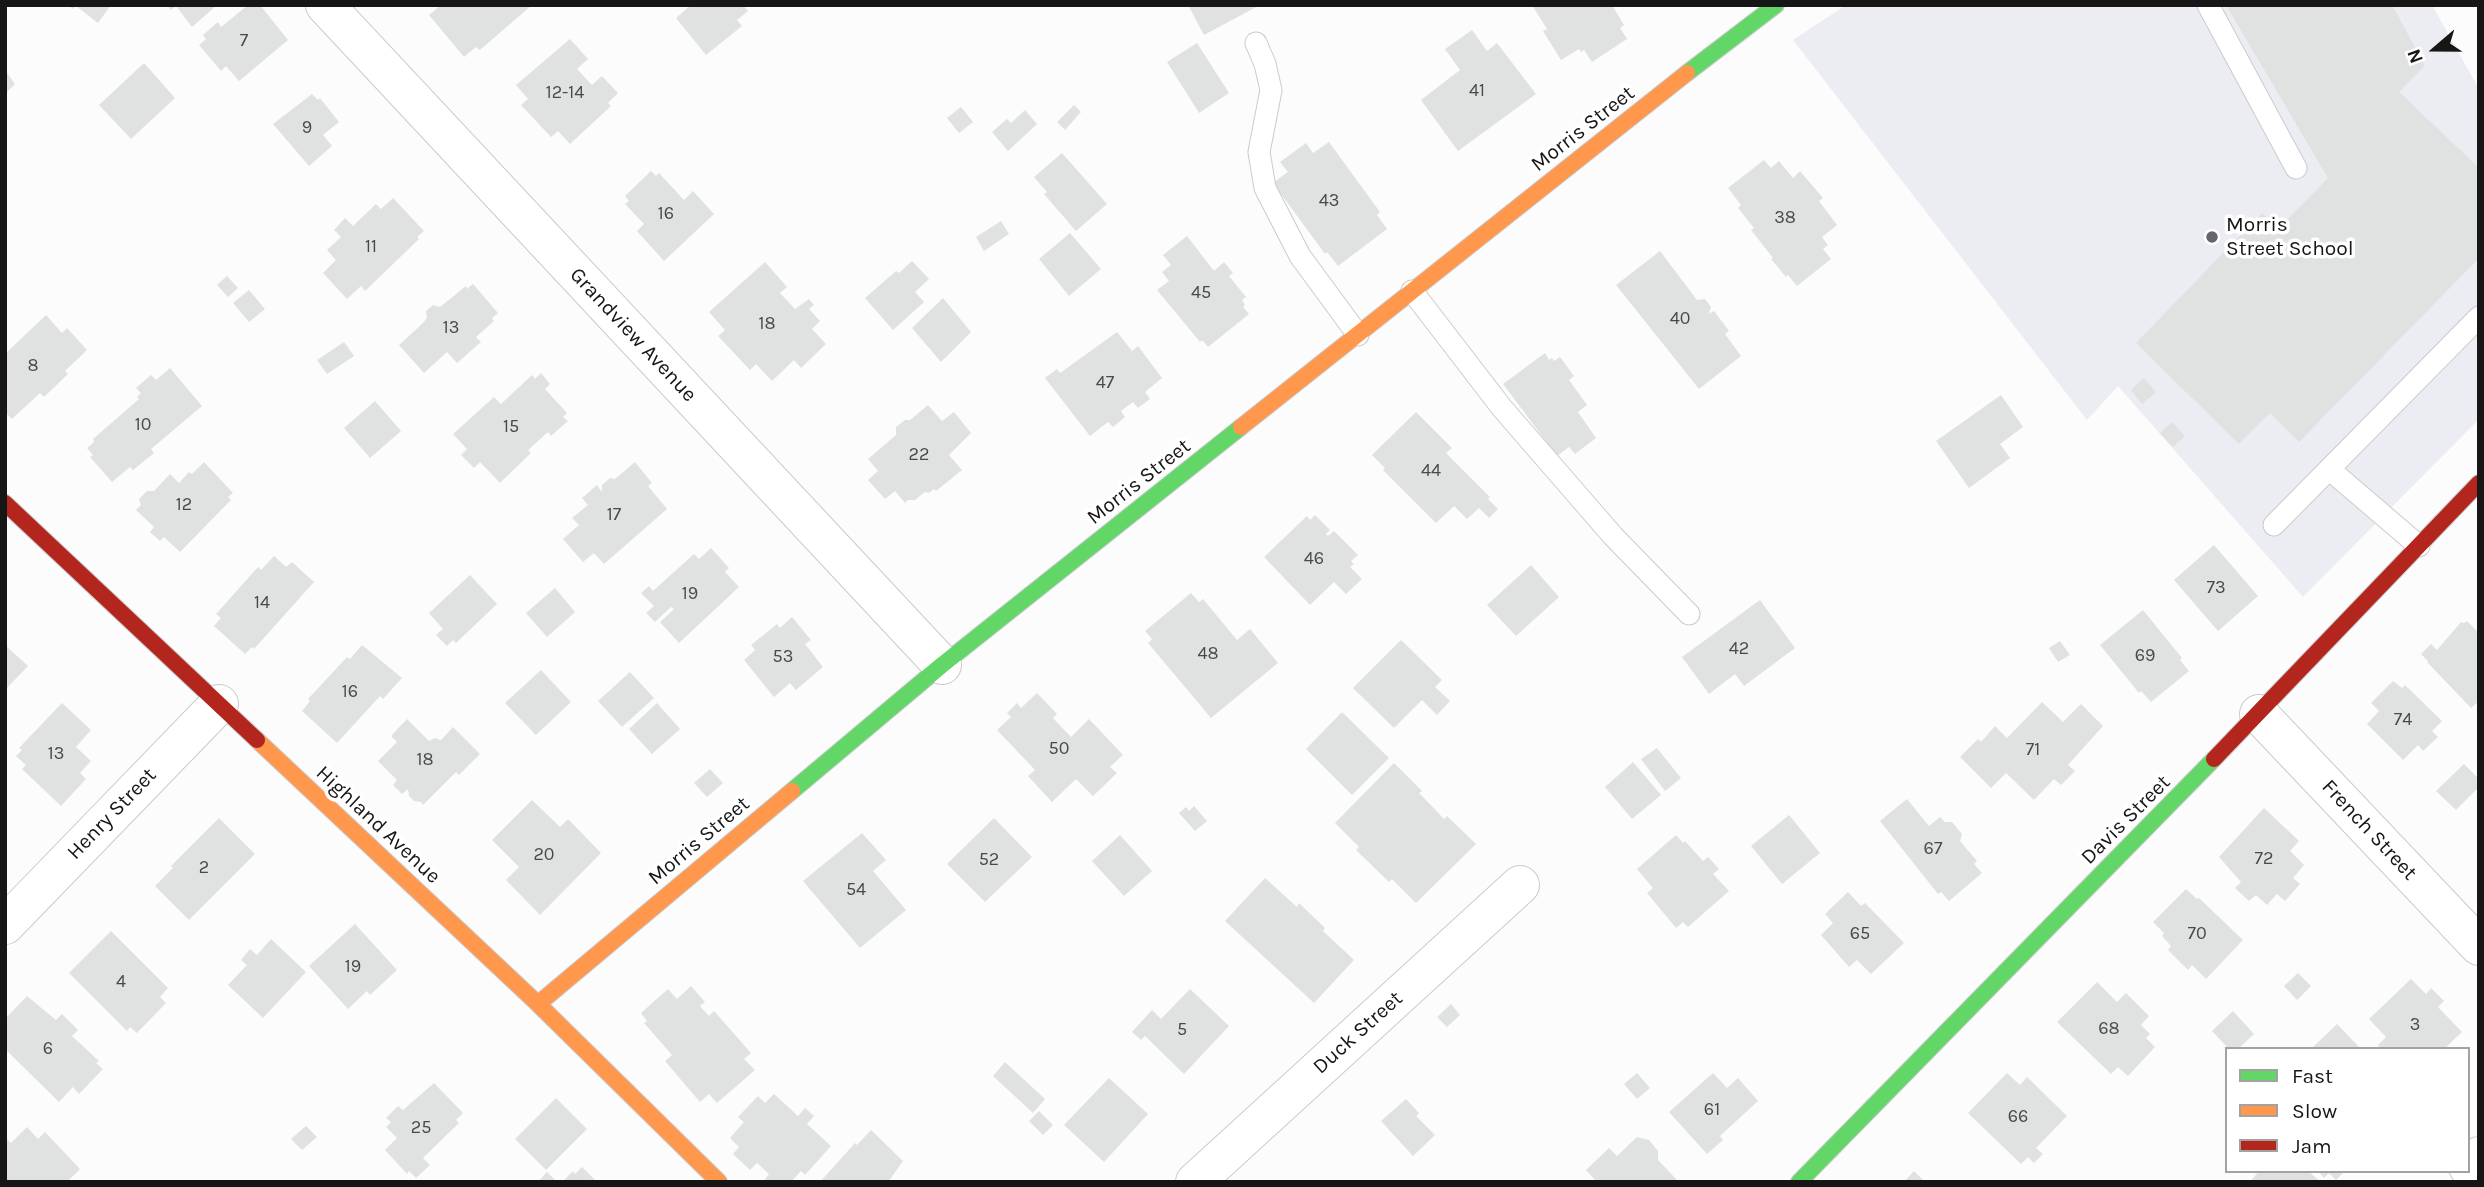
<!DOCTYPE html>
<style>
body{margin:0}
#map{position:relative;width:2484px;height:1187px;overflow:hidden;background:#fcfcfd;font-family:Karla,sans-serif}
canvas{display:block}
.frame{position:absolute;inset:0;border:7px solid #161617;pointer-events:none}
.legend{position:absolute;left:2225px;top:1047px;width:245px;height:126px;box-sizing:border-box;background:#fff;border:2px solid #a2a2a2;margin:0;padding:9px 12px;list-style:none;font-size:21px;color:#161617}
.legend li{display:flex;align-items:center;gap:14px;height:35px}
.legend b{width:35px;border:2px solid #a2a2a2}
.north{position:absolute;left:2400px;top:14px;width:70px;height:70px;-webkit-text-stroke:5px #fff;paint-order:stroke;rotate:250deg;font-size:19px;font-weight:700;line-height:28px;text-align:center;color:#161617}
.north::after{content:'';display:block;margin:auto;width:24px;height:32px;background:#161617;clip-path:polygon(50% 0,100% 100%,50% 72%,0 100%)}
</style>
<div id="map">
<canvas width="2484" height="1187"></canvas>
<div class="frame"></div>
<ul class="legend">
<li><b style="height:9px;background:#63d668"></b>Fast</li>
<li><b style="height:9px;background:#ff974d"></b>Slow</li>
<li><b style="height:9px;background:#b3261e"></b>Jam</li>
</ul>
<div class="north">N</div>
</div>
<script>
const ctx = document.querySelector('canvas').getContext('2d');
ctx.lineJoin = 'round';
function fill(path, color) { ctx.fillStyle = color; ctx.fill(path, 'evenodd'); }
const poly = rows => new Path2D(rows.map(r => 'M' + r).join(''));
function stroke(path, color, width, dash) { ctx.strokeStyle = color; ctx.lineWidth = width; ctx.lineCap = dash ? 'butt' : 'round'; ctx.setLineDash(dash || []); ctx.stroke(path); }
function drawText(font, color, halo, rows, align = 'center') {
  ctx.font = font + ' Karla,sans-serif'; ctx.lineWidth = 7; ctx.setLineDash([]); ctx.textBaseline = 'middle'; ctx.strokeStyle = halo; ctx.fillStyle = color; for (const [text, x, y, turn = 0] of rows) {
    ctx.save(); ctx.translate(x, y); ctx.rotate((+turn || 0) * Math.PI / 180); ctx.textAlign = isNaN(turn) ? turn : align; if (halo) ctx.strokeText(text, 0, 0); ctx.fillText(text, 0, 0); ctx.restore();
  }
}
fill(poly([
 [1846,5,2432,5,2479,89,2479,419,2303,597,2118,386,2087,420,1793,40]
]), '#ececf3');
fill(poly([
 [68,5,111,5,98,23,76,6,73,9],
 [167,5,217,5,192,27,176,6,171,10],
 [248,5,260,5,288,40,239,81,226,66,221,71,199,45,206,39,203,35,218,22,221,27],
 [441,5,532,5,480,50,476,47,464,57,429,15],
 [691,5,743,5,748,11,737,20,742,26,706,55,676,18],
 [1188,5,1260,5,1204,35],
 [1532,5,1612,5,1624,25,1620,28,1627,39,1592,62,1584,50,1581,52,1579,49,1561,60,1543,31,1547,29],
 [2226,5,2392,5,2425,66,2399,92,2479,168,2479,258,2299,442,2270,413,2239,444,2136,343,2262,213,2278,229,2328,178],
 [1472,30,1487,51,1497,43,1536,94,1458,151,1421,100,1460,70,1445,49],
 [570,39,588,59,577,69,592,85,602,76,618,93,608,103,611,106,570,144,558,131,551,137,521,105,528,99,516,85],
 [1197,43,1229,93,1199,113,1167,62],
 [144,63,175,98,131,139,99,105],
 [5,70,15,84,5,94],
 [312,94,318,100,320,98,339,122,323,135,332,146,309,166,273,124],
 [1074,105,1081,112,1065,130,1057,122],
 [961,107,973,122,959,133,947,118],
 [1025,110,1037,124,1008,151,992,132,1007,119,1011,123],
 [1329,142,1380,212,1377,215,1387,229,1338,266,1327,252,1325,254,1273,183,1288,172,1280,162,1306,143,1313,153],
 [1062,153,1107,204,1076,231,1044,194,1047,192,1034,177],
 [1764,160,1771,168,1779,161,1793,178,1800,171,1823,198,1819,201,1837,225,1822,237,1828,245,1823,249,1831,259,1797,286,1788,275,1786,277,1771,259,1773,258,1751,230,1754,228,1738,208,1741,205,1728,188],
 [651,171,656,176,659,173,684,200,693,191,714,214,664,261,637,231,644,224,625,204,629,201,625,196],
 [393,198,424,231,417,237,419,239,365,291,361,286,347,299,323,273,336,260,327,250,341,237,334,230,345,218,353,226,376,204,381,209],
 [1001,221,1009,234,984,251,976,237],
 [1070,233,1101,269,1069,296,1039,259],
 [1187,236,1214,271,1224,262,1233,273,1229,276,1246,297,1242,300,1245,305,1243,307,1249,314,1208,347,1202,340,1200,342,1157,290,1169,281,1162,272,1171,265,1163,255],
 [1660,251,1697,300,1705,299,1711,307,1709,314,1714,311,1729,331,1725,334,1741,356,1699,389,1616,285],
 [912,261,929,279,915,292,924,302,893,330,865,298,896,271,899,273],
 [765,262,787,287,780,293,795,309,809,299,814,305,809,309,820,321,812,329,826,344,801,368,794,360,772,381,756,364,750,370,718,336,725,330,709,312],
 [227,276,238,288,228,297,217,285],
 [473,284,498,313,492,318,494,321,476,337,481,342,457,363,447,352,424,373,399,345,422,324,427,318,426,311,433,305,440,307,466,286,467,289],
 [249,290,265,309,249,322,233,303],
 [943,298,971,332,941,362,912,328],
 [46,315,62,333,67,328,87,350,65,371,68,374,44,397,40,393,12,419,5,412,5,354],
 [1117,332,1132,351,1138,346,1162,378,1145,392,1150,399,1138,408,1133,402,1121,411,1125,417,1113,427,1108,422,1090,436,1045,378,1057,369,1060,373],
 [344,342,354,356,327,374,317,360],
 [1545,353,1549,360,1552,358,1554,361,1560,357,1574,376,1569,380,1587,405,1578,412,1596,438,1575,454,1569,447,1557,456,1503,384],
 [170,368,202,406,151,449,154,453,133,470,130,467,112,482,90,457,93,455,87,448,94,442,93,439,139,399,137,397,141,393,136,388,151,375,156,380],
 [541,373,550,384,545,389,567,413,563,417,568,421,551,436,548,432,528,450,531,453,500,483,480,462,474,468,461,455,467,449,453,434,494,397,501,404,532,375,535,379],
 [2144,378,2156,392,2142,404,2131,390],
 [2001,395,2023,427,2000,444,2010,458,1969,488,1936,441],
 [375,401,401,431,370,458,344,428],
 [928,405,942,421,954,412,971,433,949,455,962,470,936,491,934,489,929,493,925,492,915,500,908,500,905,503,895,491,885,499,868,480,878,471,868,459,896,435,896,427,905,420,910,420],
 [1416,412,1452,448,1446,453,1490,497,1488,499,1498,509,1489,518,1479,508,1467,519,1454,506,1436,523,1383,470,1385,468,1372,455],
 [2172,422,2185,436,2173,447,2160,433],
 [204,462,233,493,228,497,231,500,180,552,164,537,160,541,150,532,154,527,136,510,141,505,139,499,147,491,154,491,170,474,179,483,189,472,192,474],
 [635,462,652,483,648,486,667,509,604,564,594,553,583,562,563,539,579,525,572,518,588,505,582,498,597,485,602,492,602,485,610,478,615,479],
 [1315,515,1330,530,1326,534,1328,536,1334,531,1358,555,1351,561,1354,564,1350,567,1362,579,1346,594,1334,582,1310,605,1264,557,1307,516,1310,520],
 [2214,545,2258,596,2218,631,2174,580],
 [711,548,729,568,725,572,739,587,679,643,660,622,674,609,671,607,655,622,646,613,654,606,641,593,649,586,653,591,694,554,699,559],
 [274,556,286,567,292,562,314,582,254,649,252,647,245,654,214,626,221,618,216,614,258,567,261,570],
 [1531,565,1559,597,1516,636,1487,605],
 [470,575,497,604,456,643,453,640,447,646,436,635,443,629,429,613],
 [555,588,575,612,547,637,526,613],
 [1191,593,1199,602,1203,599,1237,640,1250,629,1278,663,1211,718,1148,643,1152,639,1145,631],
 [1760,600,1795,648,1744,686,1735,674,1709,694,1682,657],
 [2143,610,2182,658,2180,660,2189,671,2151,702,2141,691,2139,693,2100,645],
 [792,617,811,640,805,644,823,667,796,690,790,683,774,697,744,660,755,650,751,645,777,624,780,628],
 [2467,621,2479,633,2479,701,2471,708,2427,662,2428,661,2421,654,2431,644,2437,650,2461,622,2464,623],
 [1401,640,1442,680,1435,687,1450,701,1437,715,1422,700,1394,728,1353,688],
 [2060,641,2070,655,2058,662,2049,648],
 [5,645,28,666,5,690],
 [362,645,402,678,383,699,380,696,337,743,302,711,310,701,308,699,347,657,350,659],
 [541,670,571,702,536,735,505,703],
 [630,672,654,698,622,727,598,701],
 [2393,681,2402,688,2405,685,2442,721,2432,731,2438,737,2423,751,2418,745,2403,760,2367,724,2379,711,2371,703],
 [1037,693,1057,714,1053,718,1071,737,1089,719,1123,755,1110,767,1117,773,1093,796,1076,779,1052,802,1028,776,1035,770,997,730,1011,717,1007,713,1017,703,1021,708],
 [2042,702,2063,722,2081,704,2103,726,2068,765,2075,771,2061,785,2054,779,2034,800,2006,773,1991,788,1960,757,1978,739,1981,742,1995,726,2007,738],
 [62,703,91,730,76,747,91,761,80,773,86,779,61,806,22,769,26,765,16,756,22,750,19,748],
 [657,703,680,729,652,754,629,729],
 [1342,712,1389,758,1352,795,1306,749],
 [407,719,429,741,435,738,441,740,453,727,480,754,459,775,456,772,423,805,421,802,414,801,409,796,408,789,402,794,393,785,397,780,378,761,397,742,391,736],
 [1657,748,1681,778,1665,791,1641,759],
 [1633,762,1661,795,1632,819,1605,787],
 [1394,763,1422,791,1419,793,1423,797,1444,819,1447,816,1476,844,1416,903,1392,879,1389,882,1356,850,1359,847,1335,823],
 [2464,764,2479,779,2479,787,2456,810,2436,791],
 [710,769,723,783,707,797,694,783],
 [1907,799,1929,826,1940,817,1945,822,1952,822,1962,834,1960,841,1977,861,1974,864,1982,873,1949,901,1941,892,1938,894,1880,821],
 [532,800,560,827,568,819,601,853,540,915,506,880,519,867,492,840],
 [1194,806,1207,821,1195,831,1179,813,1186,807,1189,811],
 [2264,808,2299,841,2290,851,2304,865,2293,878,2300,884,2285,901,2277,894,2267,905,2256,895,2249,901,2235,888,2241,882,2219,857],
 [1789,815,1820,853,1782,884,1751,846],
 [219,818,255,854,189,920,155,886,173,868,171,866],
 [994,818,1032,857,985,902,947,864],
 [862,833,886,860,873,871,906,910,860,948,803,881],
 [1120,835,1152,871,1124,896,1092,861],
 [1676,835,1683,843,1685,841,1703,861,1708,857,1719,869,1713,874,1729,891,1688,927,1683,922,1676,928,1647,893,1653,888,1637,869],
 [1265,878,1297,907,1299,903,1325,928,1323,931,1354,960,1314,1003,1225,921],
 [2186,889,2197,899,2199,898,2243,940,2206,979,2192,965,2188,970,2168,950,2171,946,2162,936,2164,933,2153,922],
 [1848,892,1861,906,1865,903,1904,943,1871,974,1857,960,1849,967,1821,935,1833,923,1825,914],
 [355,924,397,970,370,995,367,991,348,1009,309,966],
 [111,931,168,988,160,997,166,1003,137,1033,130,1027,127,1031,69,973],
 [271,939,306,972,263,1018,228,985,247,965,241,960,250,949,257,955],
 [2298,973,2311,986,2297,1000,2284,986],
 [2411,979,2426,994,2431,988,2444,1001,2438,1007,2462,1032,2444,1049,2381,1049,2378,1045,2386,1037,2369,1019],
 [2097,982,2117,1002,2126,993,2149,1016,2141,1025,2150,1034,2146,1038,2155,1047,2128,1076,2118,1067,2111,1074,2057,1022],
 [691,986,705,1002,700,1006,709,1016,714,1011,751,1053,744,1059,755,1070,717,1103,709,1094,700,1102,665,1061,672,1055,644,1023,647,1021,641,1013,668,989,677,999],
 [1190,989,1229,1026,1184,1074,1145,1036,1141,1040,1132,1032,1152,1010,1161,1019],
 [27,996,56,1020,62,1014,78,1030,72,1036,99,1061,96,1063,103,1069,79,1094,73,1087,59,1102,5,1049,5,1019],
 [1451,1004,1460,1015,1447,1027,1437,1017],
 [2233,1011,2254,1034,2238,1049,2229,1049,2212,1031],
 [2337,1024,2361,1049,2311,1049],
 [1005,1062,1045,1099,1033,1113,993,1076],
 [1637,1073,1650,1088,1637,1099,1624,1084],
 [1713,1073,1727,1088,1738,1078,1758,1101,1720,1136,1723,1140,1707,1154,1669,1112],
 [2007,1073,2020,1085,2027,1077,2067,1116,2036,1148,2043,1154,2034,1163,2028,1157,2021,1164,1968,1113],
 [1109,1078,1148,1114,1104,1162,1064,1125],
 [434,1083,463,1113,456,1120,459,1123,423,1158,430,1165,416,1178,409,1171,407,1174,385,1150,397,1138,386,1127,391,1122,386,1118,398,1106,403,1110],
 [774,1094,798,1116,805,1108,814,1116,807,1124,831,1146,805,1175,801,1171,791,1182,763,1182,769,1174,757,1163,750,1170,733,1154,739,1147,730,1138,744,1122,738,1117,758,1096,765,1103],
 [556,1098,587,1129,546,1170,515,1139],
 [1406,1099,1419,1113,1416,1116,1435,1135,1413,1156,1381,1121],
 [1039,1111,1053,1125,1043,1135,1029,1121],
 [306,1126,317,1137,302,1150,291,1139],
 [27,1127,38,1139,45,1132,80,1169,67,1182,5,1182,5,1137,11,1143],
 [871,1130,903,1161,888,1182,820,1182,855,1143,857,1145],
 [1637,1137,1649,1140,1658,1151,1658,1160,1679,1182,1597,1182,1586,1170,1609,1148,1617,1156],
 [582,1167,597,1182,562,1182,573,1171,575,1174],
 [1914,1171,1925,1182,1904,1182],
 [2259,1171,2308,1171,2321,1182,2250,1182],
 [2318,1171,2345,1171,2336,1180,2329,1173,2324,1178],
 [547,1172,557,1182,538,1182]
]), '#e0e1e1');
const lane = poly([
 [2208,5,2296,168],
 [1256,43,1265,64,1271,90,1259,152,1265,188,1300,256,1358,335],
 [1412,291,1502,408,1613,536,1689,614],
 [2329,469,2419,546],
 [2274,525,2479,317]
]);
const street = poly([
 [325,5,942,665],
 [2259,714,2479,946],
 [5,925,219,704],
 [2468,1167,2479,1156],
 [1195,1182,1520,885]
]);
const fast = poly([
 [1687,73,1776,5],
 [792,791,942,665,1241,427],
 [1799,1182,2214,759]
]);
const slow = poly([
 [1241,427,1687,73],
 [257,740,538,1004,719,1182],
 [538,1004,792,791]
]);
const jam = poly([
 [5,503,257,740],
 [2214,759,2479,483]
]);
stroke(lane, '#cbcbcd', 23);
stroke(street, '#cbcbcd', 40);
stroke(fast, '#cbcbcd', 18);
stroke(slow, '#cbcbcd', 18);
stroke(jam, '#cbcbcd', 18);
stroke(lane, '#fff', 21);
stroke(street, '#fff', 38);
stroke(fast, '#63d668', 16);
stroke(slow, '#ff974d', 16);
stroke(jam, '#b3261e', 16);
for (const [x, y, r, color] of [
 [2212,237,7,"#666668"]
]) { const dot = new Path2D(); dot.arc(x, y, r, 0, 2 * Math.PI); ctx.fillStyle = color; ctx.fill(dot); stroke(dot, '#fff', 2.5); }
drawText('18px', '#48494a', null, [
 ["7",244,41],
 ["41",1477,91],
 ["12-14",565,93],
 ["9",307,128],
 ["43",1329,201],
 ["16",666,214],
 ["38",1785,218],
 ["11",371,247],
 ["45",1201,293],
 ["40",1680,319],
 ["18",767,324],
 ["13",451,328],
 ["8",33,366],
 ["47",1105,383],
 ["10",143,425],
 ["15",511,427],
 ["22",919,455],
 ["44",1431,471],
 ["12",184,505],
 ["17",614,515],
 ["46",1314,559],
 ["73",2216,588],
 ["19",690,594],
 ["14",262,603],
 ["42",1739,649],
 ["48",1208,654],
 ["69",2145,656],
 ["53",783,657],
 ["16",350,692],
 ["74",2403,720],
 ["50",1059,749],
 ["71",2033,750],
 ["13",56,754],
 ["18",425,760],
 ["67",1933,849],
 ["20",544,855],
 ["72",2264,859],
 ["52",989,860],
 ["2",204,868],
 ["54",856,890],
 ["65",1860,934],
 ["70",2197,934],
 ["19",353,967],
 ["4",121,982],
 ["3",2415,1025],
 ["68",2109,1029],
 ["5",1182,1030],
 ["6",48,1049],
 ["61",1712,1110],
 ["66",2018,1117],
 ["25",421,1128]
]);
drawText('21px', '#161617', '#fff', [
 ["Morris Street",1583,129,-38],
 ["Grandview Avenue",633,335,47],
 ["Morris Street",1139,482,-38],
 ["Henry Street",112,814,-46],
 ["Davis Street",2126,820,-45],
 ["Highland Avenue",378,825,43],
 ["French Street",2369,830,47],
 ["Morris Street",699,841,-40],
 ["Duck Street",1358,1033,-42]
]);
drawText('21px', '#161617', '#fff', [
 ["Morris",2226,225],
 ["Street School",2226,249]
], 'left');
</script>
